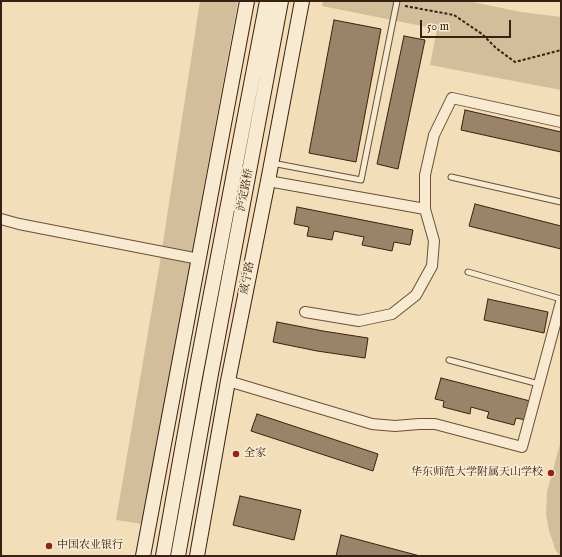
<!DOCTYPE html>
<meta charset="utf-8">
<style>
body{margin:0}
#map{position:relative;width:562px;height:557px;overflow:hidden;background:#f2deb8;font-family:"IM FELL English",serif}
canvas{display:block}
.frame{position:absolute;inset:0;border:2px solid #3a2011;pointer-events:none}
.scale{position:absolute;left:420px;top:20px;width:91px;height:18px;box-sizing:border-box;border:2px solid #3a2011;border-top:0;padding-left:5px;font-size:12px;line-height:14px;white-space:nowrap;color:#3a2011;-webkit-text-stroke:3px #f7ead1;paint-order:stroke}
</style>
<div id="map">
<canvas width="562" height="557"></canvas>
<div class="frame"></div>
<div class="scale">50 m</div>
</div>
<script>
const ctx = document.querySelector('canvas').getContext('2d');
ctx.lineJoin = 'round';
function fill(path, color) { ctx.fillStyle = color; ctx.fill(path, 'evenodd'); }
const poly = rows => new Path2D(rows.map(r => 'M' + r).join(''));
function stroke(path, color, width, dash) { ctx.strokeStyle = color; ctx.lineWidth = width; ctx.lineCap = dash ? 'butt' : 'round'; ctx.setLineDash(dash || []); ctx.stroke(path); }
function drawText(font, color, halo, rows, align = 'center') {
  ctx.font = font + ' "IM FELL English","Noto Serif SC",serif'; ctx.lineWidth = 3.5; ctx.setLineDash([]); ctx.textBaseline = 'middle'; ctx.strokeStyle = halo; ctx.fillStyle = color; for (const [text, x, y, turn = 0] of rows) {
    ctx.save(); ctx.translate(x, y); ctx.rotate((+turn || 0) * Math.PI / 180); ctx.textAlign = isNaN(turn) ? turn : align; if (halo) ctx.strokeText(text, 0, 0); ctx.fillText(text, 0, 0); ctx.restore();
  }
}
fill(poly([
 [200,1,238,1,142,524,116,520,160,262],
 [323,1,468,1,521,12,561,17,561,90,430,65,437,29,322,6],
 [561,440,561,556,560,556,556,551,549,531,546,514,547,492]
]), '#d3be9c');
const building = poly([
 [334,20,381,29,356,162,309,153,334,20],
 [404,36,425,40,398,169,377,164,404,36],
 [465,110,561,132,561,152,461,130,465,110],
 [475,204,561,226,561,249,469,226,475,204],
 [297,207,413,230,410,245,394,242,392,251,362,245,364,237,334,231,332,240,307,236,309,227,294,224,297,207],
 [488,299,548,312,544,333,484,320,488,299],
 [277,322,323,331,368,338,365,358,317,351,273,342,277,322],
 [441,378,530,401,526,420,516,418,514,425,487,418,489,412,471,407,470,414,443,407,444,401,435,399,441,378],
 [257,414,378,454,373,471,251,431,257,414],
 [240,496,301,510,294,540,233,525,240,496],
 [341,535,420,556,336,556,341,535]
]);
fill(building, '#9a8368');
stroke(building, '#3a2011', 1);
const lane = poly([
 [272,163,361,180,397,1],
 [451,177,561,202],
 [468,272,561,299],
 [449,360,539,384]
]);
const street = poly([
 [268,181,425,209,425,175,434,135,452,98,561,122],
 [1,219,19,224,199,259],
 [305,312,359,321,392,314,416,295,432,266,434,241,425,209],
 [228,381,372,424,395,426,419,424,435,424,522,447,561,302]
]);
const secondary = poly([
 [143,556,247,1],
 [163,556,195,377,267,1],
 [178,556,210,379,281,1],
 [197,556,228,381,268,181,302,1]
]);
stroke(lane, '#68503b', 7);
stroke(street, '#68503b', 12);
stroke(secondary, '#3a2011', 16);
stroke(poly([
 [405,6,454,15,482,34,496,48,515,62,561,50]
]), '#3a2011', 2, [3, 2]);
stroke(lane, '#f7ead1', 5);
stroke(street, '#f7ead1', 10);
stroke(secondary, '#f7ead1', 14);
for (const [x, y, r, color] of [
 [236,454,4,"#8f2418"],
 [551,473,4,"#8f2418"],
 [49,546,4,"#8f2418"]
]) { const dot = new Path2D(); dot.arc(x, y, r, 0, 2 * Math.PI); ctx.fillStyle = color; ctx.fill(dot); stroke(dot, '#f7ead1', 1.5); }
drawText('11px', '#3a2011', '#f7ead1', [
 ["泸定路桥",246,190,-79],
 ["威宁路",248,278,-79]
]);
drawText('11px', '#3a2011', '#f7ead1', [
 ["全家",244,454],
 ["华东师范大学附属天山学校",543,473,"right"],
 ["中国农业银行",57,546]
], 'left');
</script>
